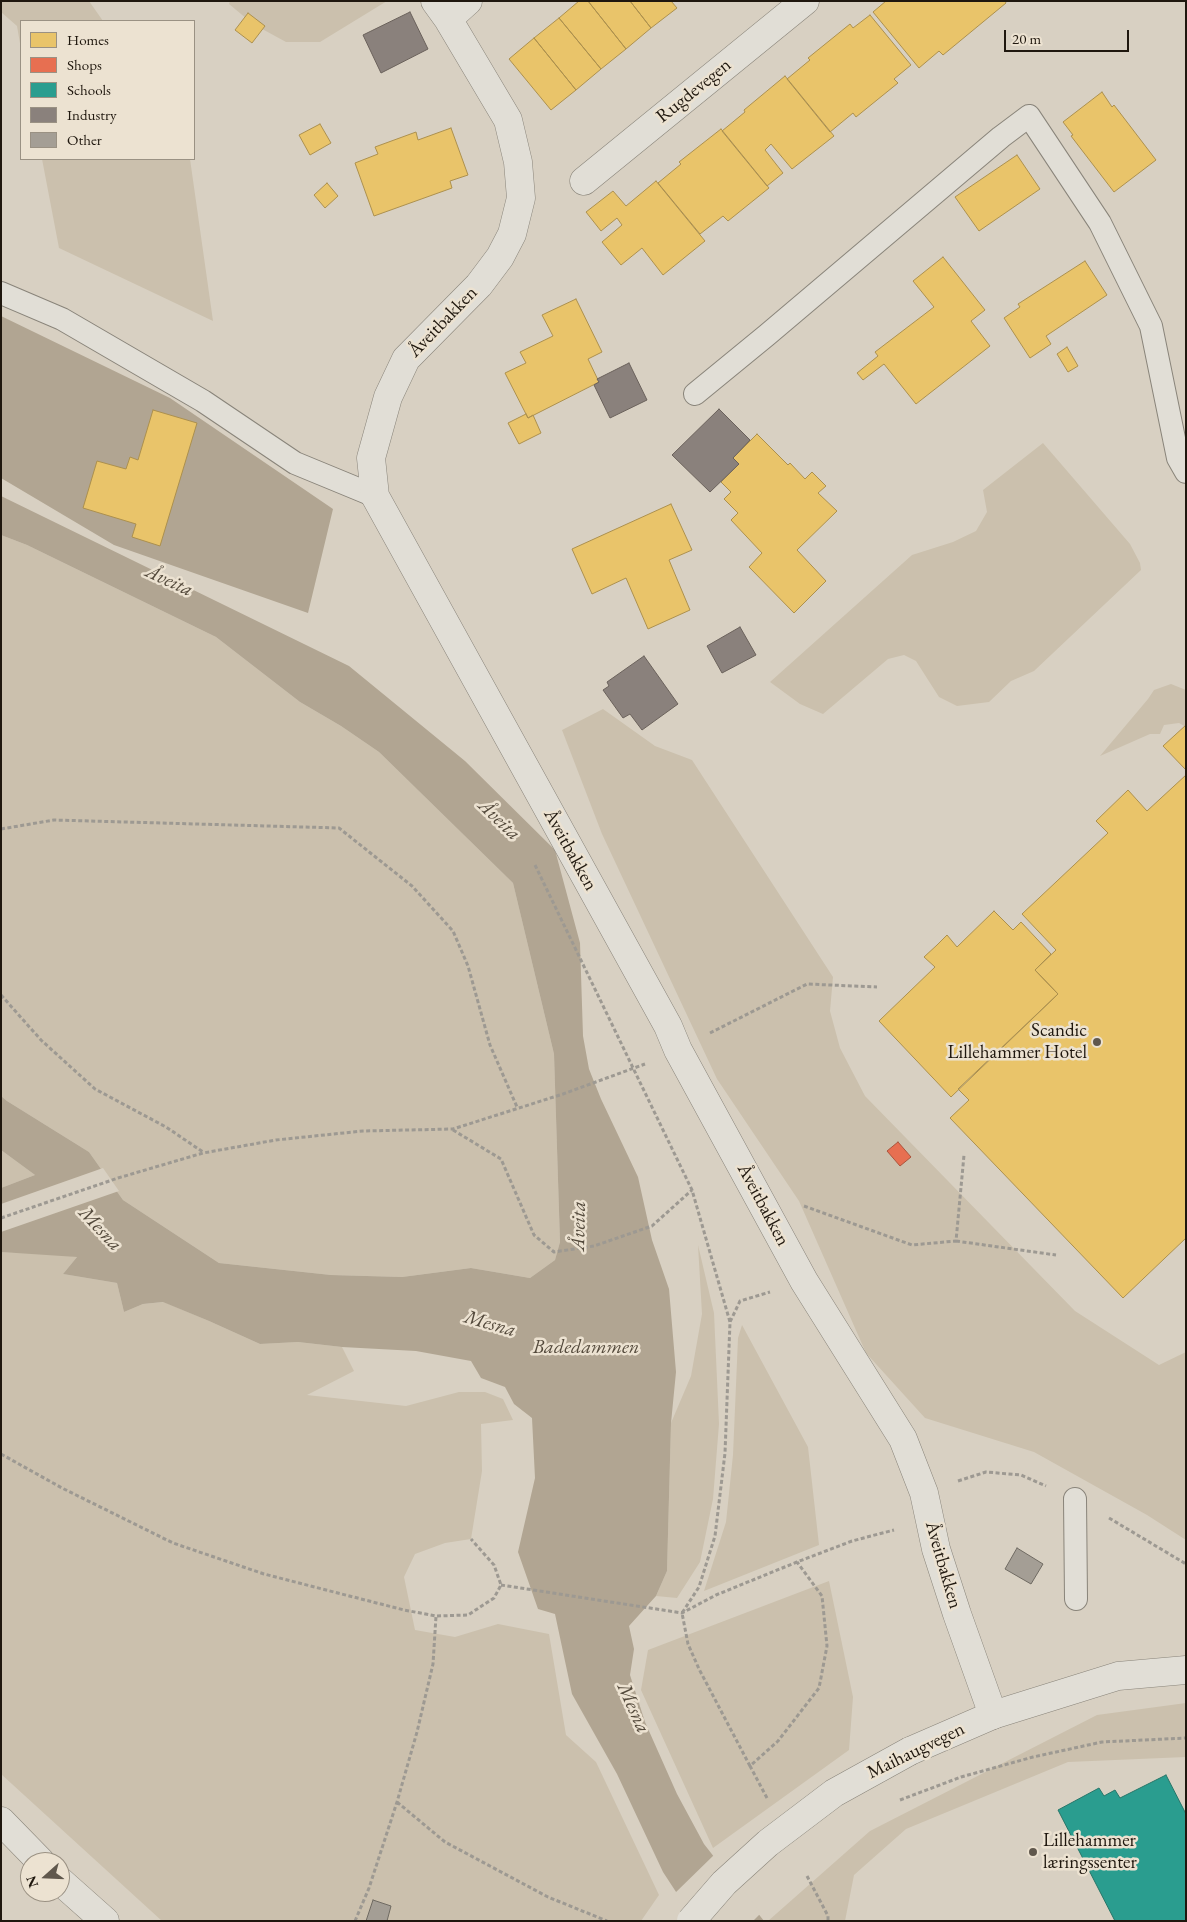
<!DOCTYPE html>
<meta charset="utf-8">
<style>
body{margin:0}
#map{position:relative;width:1187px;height:1922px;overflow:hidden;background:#d8d0c2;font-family:"EB Garamond",serif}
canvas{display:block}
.frame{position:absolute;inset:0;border:2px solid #1f170e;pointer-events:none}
.legend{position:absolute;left:20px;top:20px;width:175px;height:140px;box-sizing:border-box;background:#ece2d1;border:1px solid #9a9183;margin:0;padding:6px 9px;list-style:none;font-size:15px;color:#1f170e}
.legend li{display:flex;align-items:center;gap:10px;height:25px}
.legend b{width:25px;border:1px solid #9a9183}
.north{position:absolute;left:20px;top:1852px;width:50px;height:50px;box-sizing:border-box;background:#ece2d1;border:1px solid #9a9183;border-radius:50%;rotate:250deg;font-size:14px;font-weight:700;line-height:20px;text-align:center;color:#1f170e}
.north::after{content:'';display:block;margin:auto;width:18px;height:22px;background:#60584d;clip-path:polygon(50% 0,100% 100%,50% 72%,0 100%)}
.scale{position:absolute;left:1004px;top:30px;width:125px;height:22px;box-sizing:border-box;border:2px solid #1f170e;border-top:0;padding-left:6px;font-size:15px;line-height:18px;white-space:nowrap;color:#1f170e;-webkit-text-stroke:4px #ece2d1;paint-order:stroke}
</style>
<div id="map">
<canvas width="1187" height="1922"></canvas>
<div class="frame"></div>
<ul class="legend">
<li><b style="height:14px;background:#e9c46a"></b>Homes</li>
<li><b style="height:14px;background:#e76f51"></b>Shops</li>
<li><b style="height:14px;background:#2a9d8f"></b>Schools</li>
<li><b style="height:14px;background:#8a817c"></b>Industry</li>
<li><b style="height:14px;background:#a49e95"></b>Other</li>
</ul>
<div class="north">N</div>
<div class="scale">20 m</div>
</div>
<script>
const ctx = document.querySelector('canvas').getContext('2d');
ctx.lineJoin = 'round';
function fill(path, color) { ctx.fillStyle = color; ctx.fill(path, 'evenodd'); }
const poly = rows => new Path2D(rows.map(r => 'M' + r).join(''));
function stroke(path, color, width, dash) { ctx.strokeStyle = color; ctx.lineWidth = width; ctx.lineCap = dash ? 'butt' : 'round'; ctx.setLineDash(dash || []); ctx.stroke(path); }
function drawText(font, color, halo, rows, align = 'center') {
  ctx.font = font + ' "EB Garamond",serif'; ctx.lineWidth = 5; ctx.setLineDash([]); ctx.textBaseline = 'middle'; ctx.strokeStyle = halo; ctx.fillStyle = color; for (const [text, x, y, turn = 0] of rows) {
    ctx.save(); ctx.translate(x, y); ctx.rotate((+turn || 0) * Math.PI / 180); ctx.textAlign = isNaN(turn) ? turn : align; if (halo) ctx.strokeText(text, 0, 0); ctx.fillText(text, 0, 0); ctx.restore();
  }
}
fill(poly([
 [1,1,89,1,103,21,21,21,21,49,17,26,1,12],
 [230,1,387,1,320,42,286,42,253,24,229,4],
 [42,159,190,159,213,321,59,248],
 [1043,443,1130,544,1140,563,1141,570,1034,671,1011,681,989,702,957,706,939,697,916,661,904,655,888,659,823,714,800,704,770,682,912,555,953,542,976,531,987,512,983,490],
 [1,535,27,545,216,637,300,702,341,726,379,752,513,883,554,1054,560,1242,555,1260,530,1278,471,1268,402,1277,331,1275,219,1263,123,1200,89,1152,7,1101,1,1096],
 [1171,684,1186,690,1186,727,1179,723,1164,725,1160,734,1150,734,1100,756,1148,699,1154,690],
 [603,709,655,746,692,760,833,977,830,1011,840,1048,865,1096,1075,1311,1159,1365,1186,1352,1186,1540,1147,1515,1034,1452,925,1418,866,1353,799,1201,717,1079,602,834,562,730],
 [1,1150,35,1175,1,1188],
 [698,1245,714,1313,719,1424,713,1499,700,1562,677,1598,656,1596,667,1571,671,1423,691,1376,702,1314],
 [1,1252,56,1254,77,1257,63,1274,117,1283,124,1312,143,1304,164,1302,209,1321,260,1344,298,1342,342,1347,354,1371,307,1395,406,1406,459,1392,485,1392,503,1399,513,1420,481,1424,482,1471,471,1539,445,1543,415,1554,404,1577,415,1630,455,1637,498,1624,549,1634,566,1735,596,1762,659,1895,641,1921,162,1921,1,1774],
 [742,1325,808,1447,819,1545,704,1591,726,1522,733,1455,738,1338],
 [829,1581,853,1697,849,1750,713,1848,641,1690,648,1650],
 [1186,1703,1186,1757,1068,1762,906,1829,854,1875,845,1921,768,1921,870,1831,1097,1715]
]), '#cbc0ad');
fill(poly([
 [1,316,170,398,333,509,308,613,114,545,1,478],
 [1,496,349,666,465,761,555,850,580,943,583,1036,589,1069,601,1099,638,1177,652,1240,669,1289,676,1372,671,1423,667,1571,656,1596,629,1626,634,1649,630,1675,645,1722,677,1794,704,1844,764,1921,695,1921,663,1872,617,1774,572,1694,555,1614,538,1609,518,1552,535,1478,532,1418,514,1404,505,1387,481,1378,471,1361,416,1351,342,1347,298,1342,260,1344,209,1321,163,1302,143,1304,124,1312,117,1283,63,1274,77,1257,1,1252,1,1188,35,1175,1,1150,1,1096,7,1101,89,1152,123,1200,219,1263,331,1275,402,1277,471,1268,530,1278,555,1260,560,1242,554,1054,513,883,379,752,341,726,300,702,216,637,27,545,1,535]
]), '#b1a592');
fill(poly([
 [103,1168,119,1191,1,1232,1,1204],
 [715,1854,761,1913,753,1921,692,1921,674,1894]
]), '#d8d0c2');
const homes = poly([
 [579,1,588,1,626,49,601,69,559,18,579,1],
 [588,1,630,1,651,28,626,49,588,1],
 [630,1,671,1,677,8,651,28,630,1],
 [886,1,1005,1,1006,3,943,55,939,51,919,68,873,12,886,1],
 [248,13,265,26,252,43,235,30,248,13],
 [870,15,911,65,894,79,898,83,856,117,853,113,830,132,787,79,810,60,808,58,850,24,853,28,870,15],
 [559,18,601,69,576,90,534,38,559,18],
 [534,38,576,90,551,110,509,59,534,38],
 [785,76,834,136,792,169,771,144,765,150,783,173,767,186,722,131,745,112,744,110,785,76],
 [1102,92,1112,107,1114,105,1156,160,1114,192,1071,136,1073,135,1063,122,1102,92],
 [320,124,331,143,310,155,299,135,320,124],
 [451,128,468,175,450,181,452,188,374,216,355,163,378,154,375,147,416,132,418,140,451,128],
 [721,129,769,188,728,221,723,216,700,234,658,183,681,164,679,162,721,129],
 [1017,155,1040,189,979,231,955,197,1017,155],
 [656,181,705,241,663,275,642,248,621,265,602,242,622,225,617,218,601,231,586,212,613,191,626,206,656,181],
 [327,183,338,196,325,208,314,195,327,183],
 [943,257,985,310,971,321,990,346,916,404,884,364,863,380,857,373,878,356,875,352,934,307,913,281,943,257],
 [1085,261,1107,295,1046,336,1051,344,1030,358,1004,318,1020,307,1018,304,1085,261],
 [576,299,602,352,588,359,599,382,528,418,505,373,526,363,520,352,553,336,542,315,576,299],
 [1067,347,1078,366,1068,372,1057,354,1067,347],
 [153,410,197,423,160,546,132,537,136,524,83,508,97,461,126,469,130,457,138,460,153,410],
 [526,414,528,418,533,415,541,433,519,444,508,423,526,414],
 [757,434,788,465,790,463,805,479,812,472,826,486,818,493,837,511,797,550,826,581,794,613,749,567,762,553,731,520,738,513,724,499,731,492,721,482,739,464,733,458,757,434],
 [671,504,692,550,669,560,690,610,648,629,626,578,592,594,572,549,671,504],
 [1186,725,1186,770,1163,746,1186,725],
 [1186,775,1186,1238,1123,1298,950,1118,969,1100,958,1089,1058,994,1035,970,1056,950,1022,914,1108,833,1096,821,1128,790,1147,811,1186,775],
 [994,911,1013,930,1021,922,1051,954,1035,970,1058,994,951,1097,879,1021,935,967,924,957,937,945,947,935,957,947,994,911]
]);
fill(homes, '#e9c46a');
stroke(homes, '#ac904e', 1);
const shops = poly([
 [898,1142,911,1157,900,1166,887,1151,898,1142]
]);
fill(shops, '#e76f51');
stroke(shops, '#ab553d', 1);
const schools = poly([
 [1166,1775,1186,1814,1186,1921,1115,1921,1058,1810,1099,1788,1104,1796,1115,1790,1120,1798,1166,1775]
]);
fill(schools, '#2a9d8f');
stroke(schools, '#277568', 1);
const industry = poly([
 [410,12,428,49,381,73,363,35,410,12],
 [629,363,647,400,610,418,594,385,599,382,597,379,629,363],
 [719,409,750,440,733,458,739,464,710,492,672,455,719,409],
 [740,627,756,655,722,673,707,646,740,627],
 [644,656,678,704,642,730,630,714,623,718,603,690,609,686,607,682,644,656]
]);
fill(industry, '#8a817c');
stroke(industry, '#6a615b', 1);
const building = poly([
 [1017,1548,1043,1564,1031,1584,1005,1569,1017,1548],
 [373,1900,391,1906,387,1921,366,1921,373,1900]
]);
fill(building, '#a49e95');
stroke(building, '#6f6a62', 1);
const service = poly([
 [1,293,62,319,203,401,295,463,375,496],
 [695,394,767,335,1001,137,1029,116,1100,223,1151,326,1178,458,1186,472],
 [1075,1499,1076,1599]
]);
const minor = poly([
 [435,1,448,19,508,120,518,162,521,198,512,234,500,257,479,285,406,359,388,397,371,458,375,496,668,1026,678,1050,804,1281,903,1439,924,1493,936,1549,957,1614,993,1715],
 [448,19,468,1],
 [584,181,805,1],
 [1,1821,41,1862],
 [60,1881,105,1921]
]);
const tertiary = poly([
 [910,1751,993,1715,1118,1676,1186,1670]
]);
stroke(service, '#89847a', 24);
stroke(minor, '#89847a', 29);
stroke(tertiary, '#89847a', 29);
stroke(poly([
 [1,829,54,820,339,828,412,886,453,931,468,966,490,1045,517,1107],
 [535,865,692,1190,730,1322],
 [1,995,41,1040,95,1089,166,1127,203,1152],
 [710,1033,807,984,877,987],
 [453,1130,501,1159,534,1235,554,1252,594,1246,652,1226,692,1190],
 [804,1206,912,1245,956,1241,964,1155],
 [1,1218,118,1178,203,1153,276,1140,363,1131,453,1129,563,1094,645,1064],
 [956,1241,1056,1255],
 [1,1454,62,1488,173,1543,264,1574,404,1610,436,1616,468,1615,494,1598,501,1585,494,1565,471,1539],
 [958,1481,986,1472,1021,1475,1046,1486],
 [1109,1518,1186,1564],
 [501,1585,682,1613,716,1595,797,1562,852,1541,894,1530],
 [750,1766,699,1669,688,1644,682,1613,699,1587,715,1536,725,1453,730,1322,740,1301,770,1292],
 [767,1798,750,1766,778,1741,819,1688,827,1646,822,1596,797,1562],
 [900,1800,961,1777,1033,1757,1102,1742,1186,1738],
 [397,1802,445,1842,548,1897,607,1921],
 [807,1876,828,1916,828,1921],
 [355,1921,369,1888,397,1802,417,1732,433,1664,436,1616]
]), '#9d9992', 3, [4, 2.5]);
stroke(service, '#e1ded6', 22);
stroke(minor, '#e1ded6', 28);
stroke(tertiary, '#e1ded6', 28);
const tertiaryBridge = poly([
 [691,1921,724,1883,768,1843,834,1793,910,1751]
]);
stroke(tertiaryBridge, '#89847a', 29, []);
stroke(tertiaryBridge, '#e1ded6', 28);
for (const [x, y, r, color] of [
 [1097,1042,5,"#60584d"],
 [1033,1852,5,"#60584d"]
]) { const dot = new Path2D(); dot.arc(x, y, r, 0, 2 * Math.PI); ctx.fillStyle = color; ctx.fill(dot); stroke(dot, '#ece2d1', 2); }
drawText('19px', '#1f170e', '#ece2d1', [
 ["Rugdevegen",694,91,-39],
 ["Åveitbakken",443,322,-46],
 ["Åveitbakken",570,850,61],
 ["Åveitbakken",763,1205,62],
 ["Åveitbakken",943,1565,74],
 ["Maihaugvegen",916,1751,-26]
]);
drawText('19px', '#1f170e', '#ece2d1', [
 ["Scandic",1087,1031],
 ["Lillehammer Hotel",1087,1053],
 ["Lillehammer",1043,1841,"left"],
 ["læringssenter",1043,1863,"left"]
], 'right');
drawText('italic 20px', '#53493b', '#ece2d1', [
 ["Åveita",169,581,25],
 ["Åveita",499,820,44],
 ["Åveita",579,1226,-89],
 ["Mesna",100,1229,47],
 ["Mesna",490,1324,16],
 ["Badedammen",586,1348],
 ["Mesna",633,1708,66]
]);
</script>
